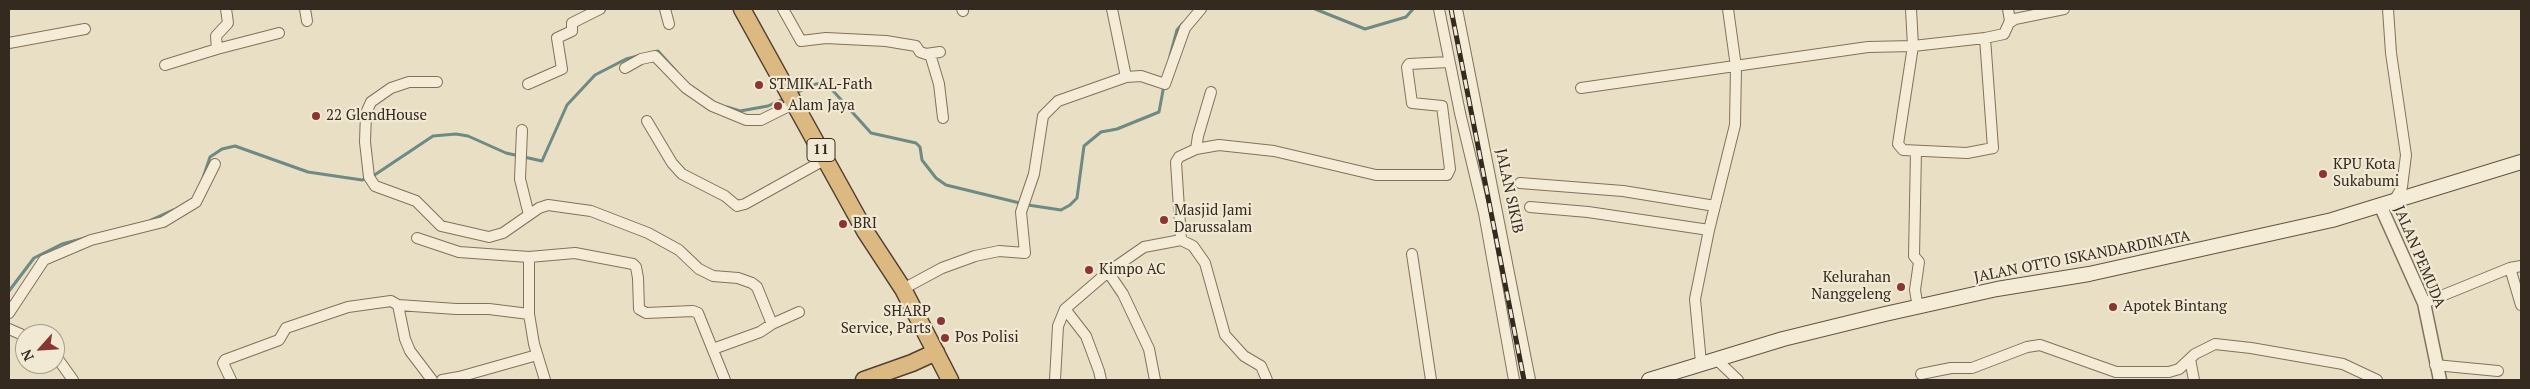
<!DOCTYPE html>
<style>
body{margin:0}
#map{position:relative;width:2530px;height:389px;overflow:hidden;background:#e9dfc5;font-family:"PT Serif",serif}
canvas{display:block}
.frame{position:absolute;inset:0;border:10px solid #342a20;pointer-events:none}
.north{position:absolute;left:15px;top:324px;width:50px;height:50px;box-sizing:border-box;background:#f2e9d4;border:1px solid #a69d8c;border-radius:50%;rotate:244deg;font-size:14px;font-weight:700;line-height:20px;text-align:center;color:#342a20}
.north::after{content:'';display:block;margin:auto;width:18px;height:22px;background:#8b3434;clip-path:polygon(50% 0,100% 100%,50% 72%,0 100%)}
</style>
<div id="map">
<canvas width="2530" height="389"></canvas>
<div class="frame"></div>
<div class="north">N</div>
</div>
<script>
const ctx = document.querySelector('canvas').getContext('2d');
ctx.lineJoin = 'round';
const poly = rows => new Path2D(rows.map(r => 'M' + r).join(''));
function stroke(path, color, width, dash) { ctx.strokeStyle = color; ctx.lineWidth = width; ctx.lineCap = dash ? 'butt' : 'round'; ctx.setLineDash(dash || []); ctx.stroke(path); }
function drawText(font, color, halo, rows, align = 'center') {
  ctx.font = font + ' "PT Serif",serif'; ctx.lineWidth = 4.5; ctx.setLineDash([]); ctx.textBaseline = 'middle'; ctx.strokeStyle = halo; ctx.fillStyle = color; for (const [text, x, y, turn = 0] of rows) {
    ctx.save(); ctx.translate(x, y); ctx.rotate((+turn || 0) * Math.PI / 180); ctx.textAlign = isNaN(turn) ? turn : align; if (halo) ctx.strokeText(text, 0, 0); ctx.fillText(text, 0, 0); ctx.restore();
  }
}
stroke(poly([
 [1315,9,1365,29,1406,17,1413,9],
 [1170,56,1177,30,1183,23],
 [796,93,816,84,826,83,871,133,916,143,920,147,922,160,936,178,946,185,1028,205,1061,210,1070,205,1077,198,1084,146,1101,132,1117,129,1159,112,1164,85],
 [727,107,740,111,768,106,785,98],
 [202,181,210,157,222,149,235,146,308,172,362,180,373,176,433,136,456,134,468,136,506,153,542,161,567,105,595,75,626,59,658,51,676,71],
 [151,220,173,210],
 [9,291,34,258,62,244,85,238]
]), '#6e8a84', 3);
const minor = poly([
 [305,9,307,21],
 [665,9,669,24],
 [783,9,801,41,826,38,886,41,916,46,920,52,926,54,940,52],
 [962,9,963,11],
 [1439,9,1460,113,1484,213,1514,380],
 [1457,9,1530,380],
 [1911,9,1913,46,1898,144,1903,150,1967,153,1993,148,1985,38],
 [2008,9,2010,21],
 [2388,9,2391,53,2406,155,2402,187,2394,201],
 [9,43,85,29],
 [217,49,279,33],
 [930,54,939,84,943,118],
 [165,65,217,49,216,36,228,23,226,9],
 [625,68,641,59,655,56,686,88,712,106,746,120,761,120,795,103],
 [1126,77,1141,76,1165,84,1185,28,1201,9],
 [437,82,409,82,391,88,371,102,366,113,365,142,369,177,375,186,416,201,441,226,489,237,503,233,539,208,548,205,591,211,648,233,679,250,699,269,713,276,738,278,752,283,757,287,772,324],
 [528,84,562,69,557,38,572,31,572,23,600,9],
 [1581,88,1868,47,1913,46,1985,38,2004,34,2009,23,2015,19,2064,9],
 [647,121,672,163,682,174,725,196,737,206,745,204,826,159],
 [522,130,520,179,529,215],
 [1196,149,1219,145,1274,151,1376,175,1447,175,1450,169,1442,106,1412,103,1407,67,1409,64,1449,62],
 [1916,151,1914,256,1919,262,1915,290,1918,308],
 [1520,183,1623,191,1715,206],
 [1530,207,1588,212,1709,230],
 [417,238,459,252,529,257,575,253,633,264,636,267,638,278,639,309,646,313,693,311,698,313,725,380],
 [1181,240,1176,162,1179,157,1196,149,1198,136,1211,92],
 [1412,254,1431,380],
 [529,257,529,314,534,344,545,380],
 [2510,268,2521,305],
 [1108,272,1123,294,1149,349,1155,380],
 [903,289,942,268,975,256,999,251,1025,253,1021,212,1034,174,1043,116,1058,101,1126,77,1112,9],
 [2424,303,2510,268,2521,266],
 [398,305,456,309,489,309,529,314],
 [1065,309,1086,336,1099,371,1101,380],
 [9,313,44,260,91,240,163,222,196,202,215,164],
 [9,329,25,336],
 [713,349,760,332,772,324,799,312],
 [55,355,73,380],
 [1716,359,1738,380],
 [2190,359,2194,380],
 [1701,363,1695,299,1709,230,1735,125,1736,67,1728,9],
 [2435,365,2498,371],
 [1921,374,1951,368,1972,368,2027,347,2040,345,2116,372,2169,372,2179,369,2195,354,2215,344,2251,348,2343,364,2377,380],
 [231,380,223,363,225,360,279,340,286,328,348,307,391,301,398,305,405,339,410,351,432,380],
 [442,380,459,377,537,355],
 [1055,380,1058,326,1065,309,1108,272,1144,247,1181,240,1193,246,1205,263,1225,335,1244,356,1261,366,1267,380]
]);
const tertiary = poly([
 [2380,205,2424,303,2440,380]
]);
const secondary = poly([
 [1649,380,1783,339,1885,314,1997,289,2089,274,2332,220,2521,162]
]);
const trunk = poly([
 [742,9,865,231,903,289,950,380],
 [864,380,912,363,936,352]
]);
stroke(minor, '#82715d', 12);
stroke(tertiary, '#82715d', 15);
stroke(secondary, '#645340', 16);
stroke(trunk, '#514031', 19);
stroke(minor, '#f5ecd8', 10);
stroke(tertiary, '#f5ecd8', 12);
stroke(secondary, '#f5ecd8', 14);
stroke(trunk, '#dcb980', 16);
const rail = poly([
 [1451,9,1524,380]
]);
stroke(rail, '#342a20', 5);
stroke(rail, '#f2e9d4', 3, [9]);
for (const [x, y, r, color] of [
 [759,85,5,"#8b3434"],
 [778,106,5,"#8b3434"],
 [316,116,5,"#8b3434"],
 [2323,174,5,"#8b3434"],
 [1164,220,5,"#8b3434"],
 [843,224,5,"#8b3434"],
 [1089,270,5,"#8b3434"],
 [1901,287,5,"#8b3434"],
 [2113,307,5,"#8b3434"],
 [941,321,5,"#8b3434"],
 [945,338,5,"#8b3434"]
]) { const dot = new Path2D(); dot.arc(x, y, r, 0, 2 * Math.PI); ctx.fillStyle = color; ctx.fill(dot); stroke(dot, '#f2e9d4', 2); }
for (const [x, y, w] of [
 [821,150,28]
]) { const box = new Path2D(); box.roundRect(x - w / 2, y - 11.5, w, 23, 4); ctx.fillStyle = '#f2e9d4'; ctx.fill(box); stroke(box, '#342a20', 1); }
drawText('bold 14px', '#342a20', null, [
 ["11",821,150]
]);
drawText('15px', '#342a20', '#f2e9d4', [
 ["STMIK AL-Fath",769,85],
 ["Alam Jaya",788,106],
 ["22 GlendHouse",326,116],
 ["KPU Kota",2333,165],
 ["Sukabumi",2333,182],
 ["Masjid Jami",1174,211],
 ["Darussalam",1174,228],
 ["BRI",853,224],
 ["Kimpo AC",1099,270],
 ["Kelurahan",1891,278,"right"],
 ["Nanggeleng",1891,295,"right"],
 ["Apotek Bintang",2123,307],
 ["SHARP",931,312,"right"],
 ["Service, Parts",931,329,"right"],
 ["Pos Polisi",955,338]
], 'left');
drawText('15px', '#342a20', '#f2e9d4', [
 ["JALAN SIKIB",1509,191,78],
 ["JALAN OTTO ISKANDARDINATA",2082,257,-11],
 ["JALAN PEMUDA",2419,257,67]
]);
</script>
